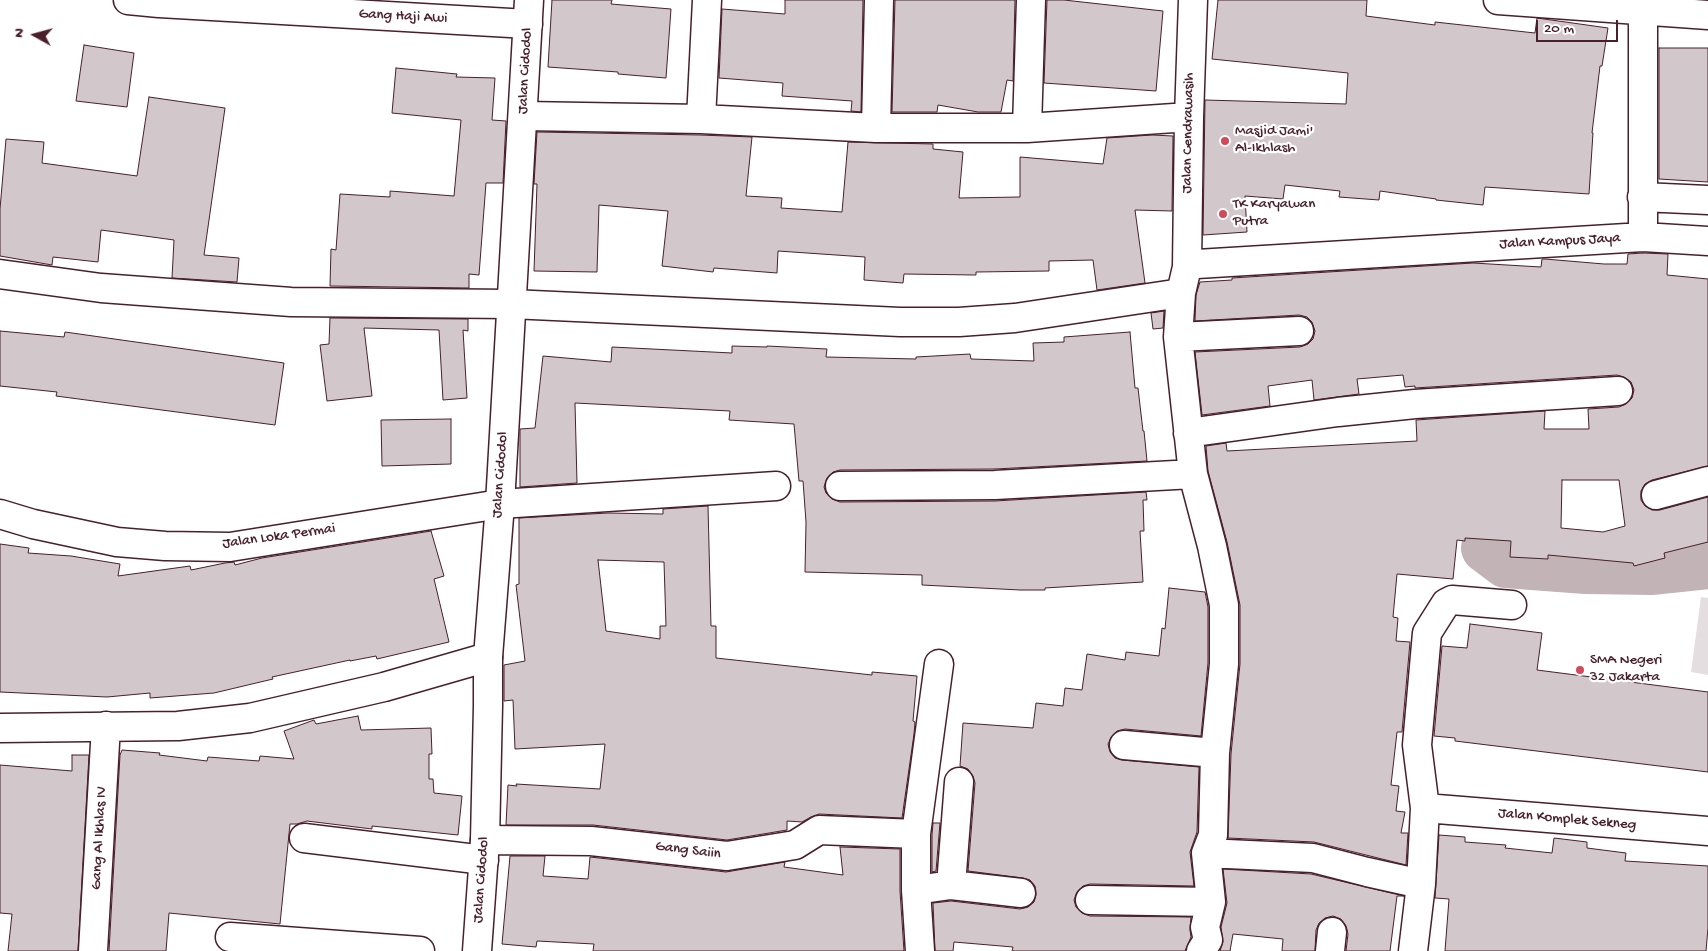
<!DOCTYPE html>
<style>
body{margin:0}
#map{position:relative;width:1708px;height:951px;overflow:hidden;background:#fff;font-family:"Gochi Hand",sans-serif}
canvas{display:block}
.north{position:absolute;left:10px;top:10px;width:50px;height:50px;-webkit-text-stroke:4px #fff;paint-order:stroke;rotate:277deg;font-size:14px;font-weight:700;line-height:20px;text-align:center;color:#4a1f2b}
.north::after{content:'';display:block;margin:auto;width:18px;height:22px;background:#4a1f2b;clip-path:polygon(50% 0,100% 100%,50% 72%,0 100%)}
.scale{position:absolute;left:1536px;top:20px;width:82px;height:22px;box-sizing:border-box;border:2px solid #4a1f2b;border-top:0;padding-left:6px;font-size:15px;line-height:18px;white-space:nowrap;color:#4a1f2b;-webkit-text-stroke:4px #fff;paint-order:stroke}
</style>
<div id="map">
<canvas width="1708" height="951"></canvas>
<div class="north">N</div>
<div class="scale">20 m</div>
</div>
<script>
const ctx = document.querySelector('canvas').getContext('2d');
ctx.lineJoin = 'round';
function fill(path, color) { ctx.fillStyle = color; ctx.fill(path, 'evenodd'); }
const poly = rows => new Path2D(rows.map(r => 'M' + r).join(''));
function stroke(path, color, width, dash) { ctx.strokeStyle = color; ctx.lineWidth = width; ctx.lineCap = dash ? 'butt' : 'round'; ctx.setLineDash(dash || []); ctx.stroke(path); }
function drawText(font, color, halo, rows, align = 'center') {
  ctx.font = font + ' "Gochi Hand",sans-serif'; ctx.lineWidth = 4.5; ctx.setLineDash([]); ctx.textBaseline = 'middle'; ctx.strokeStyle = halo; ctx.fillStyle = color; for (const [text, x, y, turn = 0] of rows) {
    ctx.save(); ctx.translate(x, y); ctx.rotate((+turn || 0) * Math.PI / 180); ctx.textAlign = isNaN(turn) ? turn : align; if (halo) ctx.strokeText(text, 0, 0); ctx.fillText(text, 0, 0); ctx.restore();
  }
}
fill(poly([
 [1701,597,1708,598,1708,675,1691,672]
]), '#e5dee0');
stroke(poly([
 [1486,548,1506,563,1586,569,1653,570,1708,564]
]), '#c1b3b6', 50);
const building = poly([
 [552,0,612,0,611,4,671,9,666,78,618,74,618,72,548,67,552,0],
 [785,0,863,0,861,112,851,111,852,101,782,96,783,83,719,78,722,9,785,14,785,0],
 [895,0,1015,0,1013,81,1007,80,1001,112,978,112,938,105,937,112,892,112,895,0],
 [1047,0,1064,0,1163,11,1156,91,1044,83,1047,0],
 [1218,0,1367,0,1366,16,1435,25,1435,22,1535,33,1537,18,1608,28,1602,66,1600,66,1592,133,1593,133,1589,194,1485,187,1483,205,1436,200,1436,199,1380,191,1379,200,1339,197,1340,191,1285,185,1283,199,1245,196,1247,232,1203,235,1205,100,1346,104,1348,73,1212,59,1218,0],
 [84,45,134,53,127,107,76,101,84,45],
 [1659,48,1708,48,1708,182,1659,179,1659,48],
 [396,68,457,74,456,77,495,78,492,120,506,121,503,183,486,183,479,275,469,274,469,288,330,286,331,249,336,250,340,194,390,197,390,191,454,196,461,120,392,113,396,68],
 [149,97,225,108,204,255,239,258,237,282,172,278,174,240,101,230,98,262,53,257,52,265,0,256,0,209,6,139,44,142,42,163,137,176,149,97],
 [537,132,700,135,752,137,746,196,782,198,781,208,842,212,848,142,933,144,933,149,963,152,959,198,1020,197,1020,157,1103,164,1107,138,1152,135,1173,136,1172,211,1135,210,1145,283,1097,290,1093,260,1049,261,1049,271,976,272,976,275,904,274,903,283,864,280,865,257,778,251,777,273,714,268,713,272,662,266,668,211,599,205,597,272,534,271,537,184,534,184,537,132],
 [1643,253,1668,254,1667,275,1708,279,1708,466,1652,480,1645,484,1641,491,1641,500,1645,506,1652,510,1660,510,1708,497,1708,542,1664,553,1665,558,1634,566,1633,563,1548,555,1548,559,1510,557,1511,541,1465,538,1465,541,1457,540,1453,579,1397,574,1393,617,1398,618,1396,641,1410,642,1402,732,1397,732,1391,785,1399,786,1396,811,1405,812,1401,833,1408,833,1406,865,1314,842,1228,838,1231,754,1240,664,1240,605,1227,542,1208,471,1206,446,1226,443,1227,451,1417,441,1416,420,1545,411,1544,429,1589,429,1588,409,1619,407,1626,404,1632,398,1634,390,1631,382,1624,377,1617,375,1415,388,1415,386,1405,387,1403,375,1357,379,1359,394,1314,400,1312,380,1268,386,1270,406,1202,415,1195,352,1300,347,1308,344,1313,339,1315,331,1312,322,1307,317,1299,315,1195,321,1196,295,1200,282,1232,280,1232,278,1473,263,1541,267,1542,259,1545,259,1604,264,1627,264,1628,254,1643,253],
 [1562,480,1619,480,1625,526,1603,532,1561,528,1562,480],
 [1164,311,1163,328,1153,329,1151,313,1164,311],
 [330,318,468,319,468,331,463,330,467,398,443,400,439,330,364,328,372,396,327,401,320,345,329,344,330,318],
 [0,331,64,337,65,332,284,363,275,425,56,396,57,392,0,386,0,331],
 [1130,332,1135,388,1138,388,1143,431,1144,431,1147,461,995,469,840,470,833,472,827,478,824,487,826,493,832,499,840,502,995,501,1146,492,1147,500,1143,500,1144,531,1140,531,1143,582,1045,588,1045,590,1020,590,922,585,922,575,805,572,806,522,803,481,799,481,794,424,729,420,730,411,575,403,577,483,520,487,520,429,535,428,543,356,611,362,612,347,732,353,732,346,767,347,767,346,827,349,826,357,916,359,916,357,970,354,971,359,1034,361,1033,343,1064,342,1064,337,1130,332],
 [451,419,451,464,382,466,381,420,451,419],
 [708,506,711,626,716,626,716,658,872,675,872,672,917,676,913,721,915,722,914,734,902,818,819,814,811,817,802,822,787,821,787,830,727,840,593,825,506,825,508,785,517,786,516,784,600,789,605,744,515,749,513,700,504,701,504,665,525,661,516,585,519,584,519,518,608,513,663,514,663,509,708,506],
 [598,560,664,562,666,626,660,626,660,639,606,631,598,560],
 [431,531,444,576,434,579,449,642,377,659,376,656,350,661,350,660,272,677,273,679,214,693,150,698,150,693,107,697,0,692,0,544,29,548,28,553,71,556,120,564,118,576,190,566,191,570,225,563,234,562,235,565,262,558,431,531],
 [1169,588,1205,592,1208,607,1208,663,1201,736,1125,729,1117,731,1112,736,1108,744,1110,752,1115,758,1122,760,1199,767,1197,832,1190,852,1194,886,1090,884,1083,886,1077,892,1074,900,1076,907,1082,913,1090,916,1191,917,1190,930,1191,937,1185,951,1012,951,1013,947,954,942,953,951,935,951,933,903,951,901,1020,909,1028,907,1034,902,1036,895,1035,886,1030,880,1023,878,968,871,975,783,973,776,968,769,960,766,963,723,1033,728,1036,703,1063,706,1065,688,1082,690,1087,654,1125,660,1126,652,1159,656,1162,628,1165,629,1169,588],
 [1470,624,1542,633,1537,670,1708,692,1708,772,1455,741,1455,738,1434,736,1442,646,1467,648,1470,624],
 [358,716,361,730,431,728,432,754,429,754,429,779,433,779,434,793,462,796,458,835,372,826,372,829,307,821,297,824,290,824,280,924,169,913,166,951,109,951,120,755,122,750,160,753,159,755,207,761,208,757,259,761,260,756,294,759,284,731,314,720,316,724,358,716],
 [72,755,89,755,78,951,8,951,12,914,0,913,0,765,72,771,72,755],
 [933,823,940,823,936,871,932,872,932,835,933,823],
 [1439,835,1465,837,1465,842,1506,845,1505,848,1552,853,1554,838,1587,842,1587,848,1626,853,1625,861,1708,866,1708,928,1706,951,1445,951,1449,899,1435,898,1439,835],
 [840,847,900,849,900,891,904,951,593,951,594,944,537,941,536,947,502,944,510,856,545,856,543,876,588,879,590,857,726,872,785,862,784,867,843,875,840,847],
 [1223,869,1311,874,1404,896,1397,896,1390,951,1346,951,1348,934,1346,926,1341,919,1333,916,1325,918,1319,923,1316,930,1315,951,1282,951,1283,939,1233,934,1230,951,1220,951,1223,942,1221,927,1227,903,1223,869]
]);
fill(building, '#d2c7cb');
stroke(building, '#4a1f2b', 1);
const street = poly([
 [128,0,159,3,528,24],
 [1193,0,1189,117,1187,267,1181,293,1178,337,1193,474,1212,546,1224,605,1224,664,1215,753,1213,835,1206,853,1211,902,1205,927,1208,940,1201,951],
 [1498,0,1708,15],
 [524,116,701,119,876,128,1027,128,1189,117],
 [701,119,707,0],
 [876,128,879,0],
 [1027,128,1031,0],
 [1642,197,1708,200],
 [1643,237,1708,241],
 [1187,267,1197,264,1643,237,1643,10],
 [0,274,101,288,291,302,511,304,900,322,959,322,1015,318,1181,293],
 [1178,337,1299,331],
 [1188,433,1338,412,1415,404,1618,391],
 [840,486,995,485,1193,474],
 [1656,495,1708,481],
 [0,514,33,524,117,542,165,546,230,547,500,504,776,486],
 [0,728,178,726,250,718,384,687,488,657],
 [1124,745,1215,753],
 [1425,808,1708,831],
 [304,838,484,860],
 [485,840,591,841,727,856,795,845,819,830,916,834],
 [1206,853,1313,858,1367,872,1421,884],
 [951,885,959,782],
 [916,890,951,885,1021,893],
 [1090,900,1211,902],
 [230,937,420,951],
 [93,951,106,726],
 [920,951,916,890,916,834,939,664],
 [1330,951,1332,932],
 [1413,951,1421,884,1425,808,1417,745,1427,633,1446,603,1452,600,1512,605]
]);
const secondary = poly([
 [477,951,485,840,488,706,488,657,500,504,529,0]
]);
stroke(street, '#4a1f2b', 31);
stroke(secondary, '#4a1f2b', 31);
stroke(street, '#fff', 28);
stroke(secondary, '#fff', 28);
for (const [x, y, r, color] of [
 [1225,141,5,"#d1495b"],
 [1223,214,5,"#d1495b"],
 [1580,670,5,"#d1495b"]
]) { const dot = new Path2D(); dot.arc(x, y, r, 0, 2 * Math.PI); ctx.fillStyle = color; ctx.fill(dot); stroke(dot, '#fff', 2); }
drawText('15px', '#4a1f2b', '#fff', [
 ["Gang Haji Awi",403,17,3],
 ["Jalan Cidodol",526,71,-87],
 ["Jalan Cendrawasih",1189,133,-89],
 ["Jalan Kampus Jaya",1560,242,-3],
 ["Jalan Cidodol",501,475,-86],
 ["Jalan Loka Permai",279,537,-8],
 ["Jalan Komplek Sekneg",1567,820,5],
 ["Gang Al Ikhlas IV",100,838,-87],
 ["Gang Saiin",688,851,7],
 ["Jalan Cidodol",482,880,-86]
]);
drawText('15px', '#4a1f2b', '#fff', [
 ["Masjid Jami'",1235,132],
 ["Al-Ikhlash",1235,149],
 ["TK Karyawan",1233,205],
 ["Putra",1233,222],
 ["SMA Negeri",1590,661],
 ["32 Jakarta",1590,678]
], 'left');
</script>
